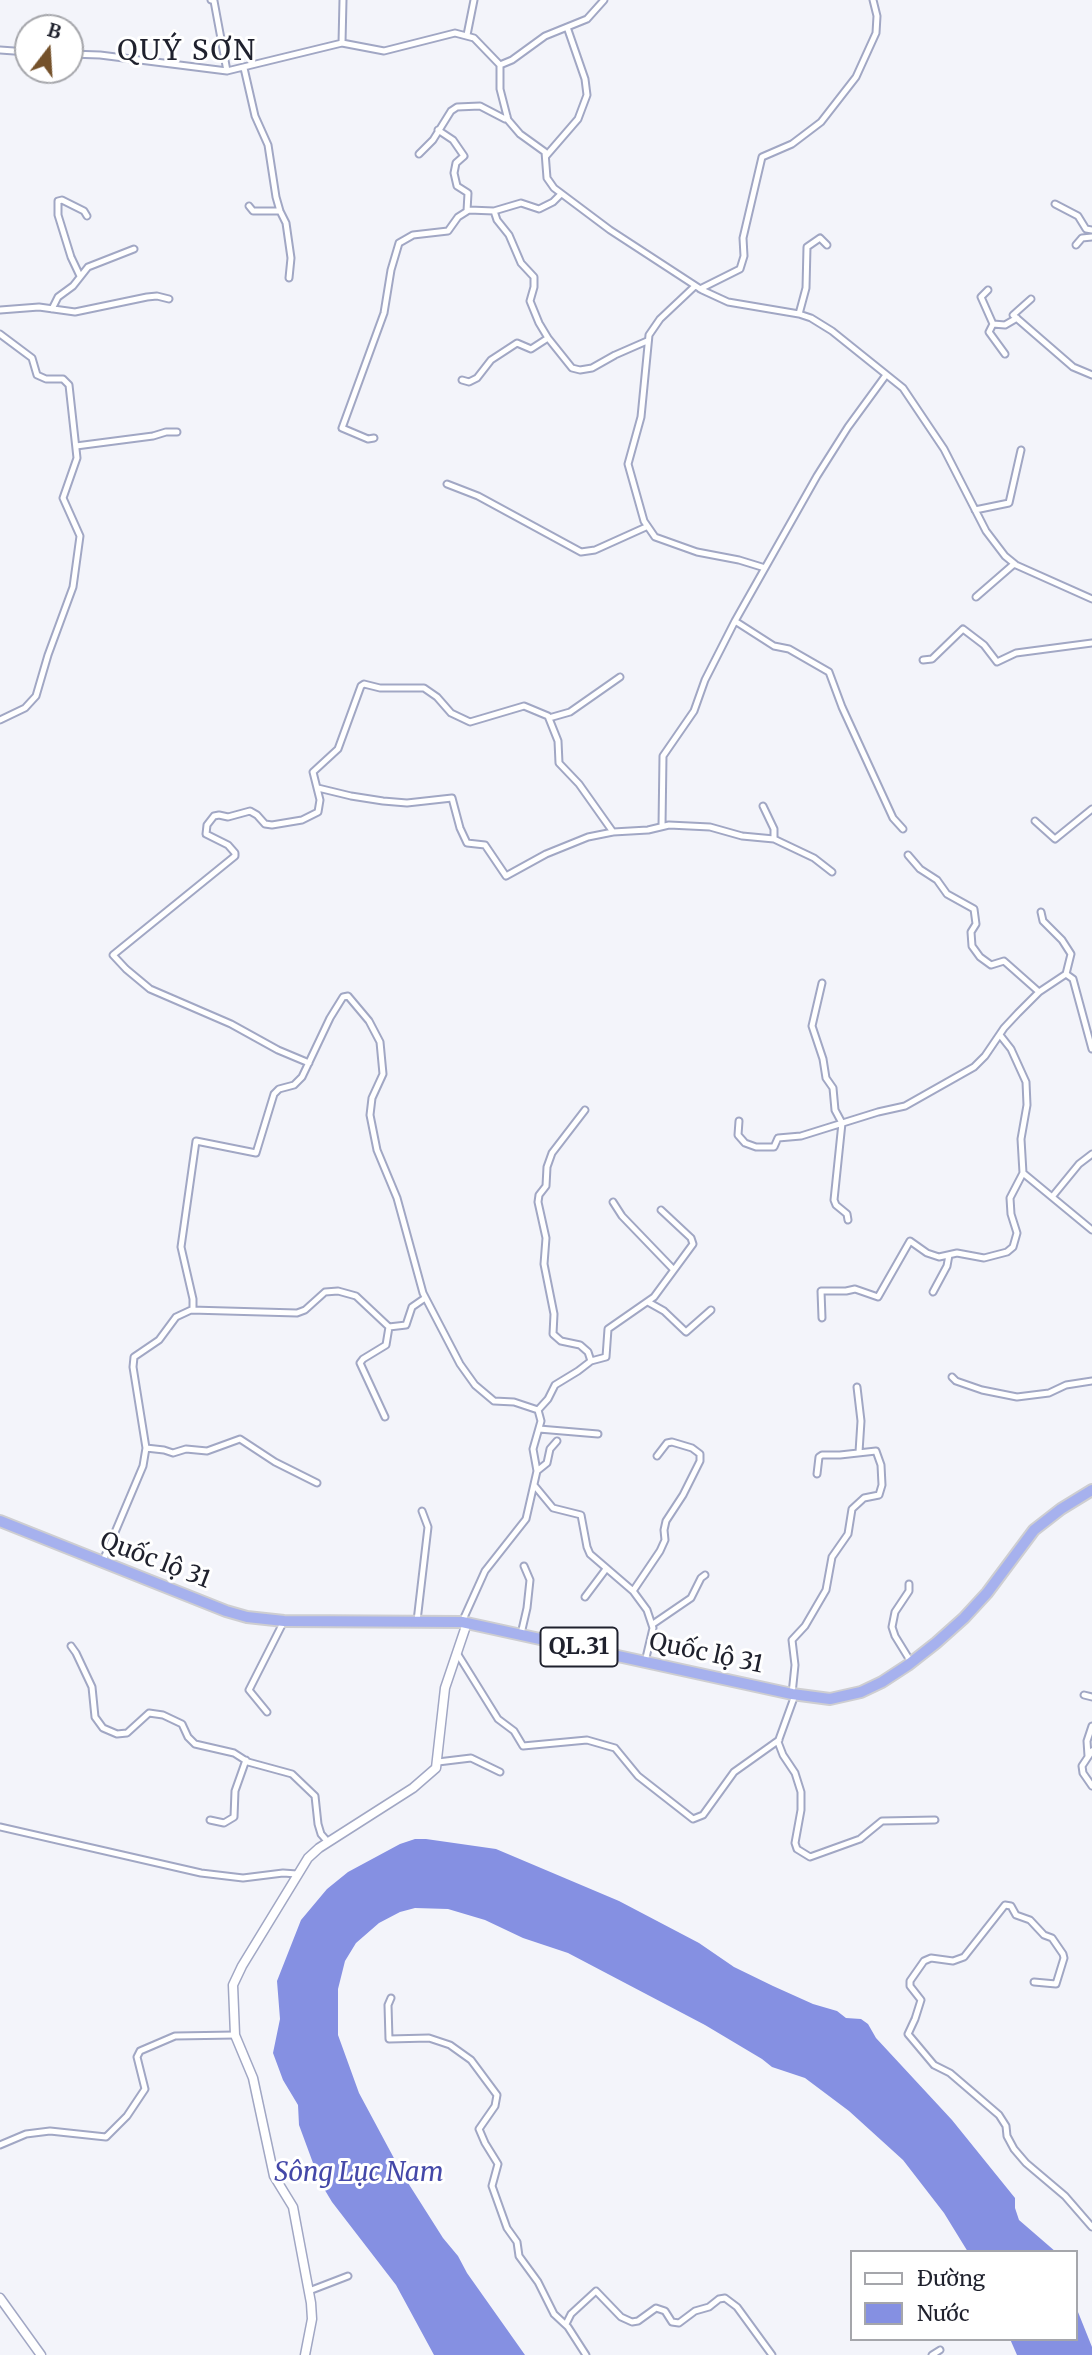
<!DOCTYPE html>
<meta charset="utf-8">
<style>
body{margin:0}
#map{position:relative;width:1092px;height:2355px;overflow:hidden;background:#f3f4fa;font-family:Merriweather,serif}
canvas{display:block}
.legend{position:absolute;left:850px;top:2250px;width:228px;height:91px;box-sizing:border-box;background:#fff;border:2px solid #a5a6ab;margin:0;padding:9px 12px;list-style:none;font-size:21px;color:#1f212d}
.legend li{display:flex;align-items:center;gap:14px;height:35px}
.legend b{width:35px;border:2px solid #a5a6ab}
.north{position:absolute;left:14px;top:14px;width:70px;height:70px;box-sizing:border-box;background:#fff;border:2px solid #a5a6ab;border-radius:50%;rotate:17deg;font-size:19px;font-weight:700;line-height:28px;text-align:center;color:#1f212d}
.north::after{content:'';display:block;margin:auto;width:24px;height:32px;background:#74512a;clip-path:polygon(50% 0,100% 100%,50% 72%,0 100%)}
</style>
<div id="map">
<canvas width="1092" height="2355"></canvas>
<ul class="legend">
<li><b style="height:9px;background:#fff"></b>Đường</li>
<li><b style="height:19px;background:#8590e2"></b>Nước</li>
</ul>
<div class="north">B</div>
</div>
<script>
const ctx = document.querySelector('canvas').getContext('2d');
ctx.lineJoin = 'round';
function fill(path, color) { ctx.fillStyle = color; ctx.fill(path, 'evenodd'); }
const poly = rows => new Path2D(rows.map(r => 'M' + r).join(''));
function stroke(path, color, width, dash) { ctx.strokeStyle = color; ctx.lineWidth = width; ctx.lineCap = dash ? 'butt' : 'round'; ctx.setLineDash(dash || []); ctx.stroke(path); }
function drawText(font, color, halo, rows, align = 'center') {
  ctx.font = font + ' Merriweather,serif'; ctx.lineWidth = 6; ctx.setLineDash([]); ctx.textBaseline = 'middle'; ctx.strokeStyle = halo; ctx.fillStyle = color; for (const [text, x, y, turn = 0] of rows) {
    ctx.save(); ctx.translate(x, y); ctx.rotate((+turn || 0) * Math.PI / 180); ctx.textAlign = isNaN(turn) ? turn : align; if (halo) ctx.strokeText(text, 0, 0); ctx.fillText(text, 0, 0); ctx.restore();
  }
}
fill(poly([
 [415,1839,426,1839,496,1849,619,1901,699,1943,734,1967,773,1986,813,2004,837,2011,846,2018,861,2019,868,2024,876,2038,952,2120,1015,2198,1015,2208,1019,2220,1056,2252,968,2252,944,2213,903,2160,849,2111,805,2078,772,2067,762,2059,705,2025,568,1953,523,1938,485,1920,448,1909,415,1908,400,1912,379,1923,356,1943,345,1961,338,1989,338,2035,359,2093,403,2175,443,2238,458,2256,467,2273,525,2355,434,2355,396,2285,332,2202,320,2182,299,2125,298,2105,283,2080,273,2053,280,2019,277,1981,301,1920,327,1889,348,1872,400,1844],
 [1076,2307,1092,2347,1092,2355,1017,2355,1010,2339,1076,2339]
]), '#8590e2');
const street = poly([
 [211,0,214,1,227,71],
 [467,35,474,0],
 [342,43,343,0],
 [0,50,28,52],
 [70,54,100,55,227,71,342,43,384,51,455,33,474,38,500,65,500,89,508,120,520,134,545,152,547,178,554,188,610,230,702,290,728,302,799,314,811,318,832,331,903,388,944,449,986,531,1005,556,1016,565,1092,599],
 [500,65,512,60,545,36,587,19,604,0],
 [244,68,255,116,268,145,276,197,280,211,286,223,291,258,289,278],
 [438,130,453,140,464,156,456,163,454,173,457,186,468,193,467,211],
 [419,154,433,140,451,111,457,107,480,106,505,119,507,116],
 [546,156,578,119,587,95,585,79,567,27],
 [1055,204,1078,216,1086,229,1092,230],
 [249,206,253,211,280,211],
 [494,211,497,220,509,235,521,263,534,277,534,287,530,301,539,323,548,338,572,368,580,370,592,368,615,355,647,341],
 [1076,245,1082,238,1092,237],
 [80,276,71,257,58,215,58,201,62,200,84,211,87,216],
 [695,286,660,319,649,335,641,417,628,464,644,521,655,537,697,552,739,560,765,568],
 [700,289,740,269,744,256,743,238,762,157,792,144,821,122,856,77,876,33,877,16,873,0],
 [988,290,981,297,993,324,1005,325,1017,318],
 [1031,299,1013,315,1073,367,1092,375],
 [52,309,58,297,73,286,88,267,134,249],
 [0,310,39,307,75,312,147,297,157,296,169,299],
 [799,314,806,288,807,247,820,238,827,245],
 [993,324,989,332,1005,354],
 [0,334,32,358,37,375,46,379,63,379,69,385,77,458,63,498,80,536,73,587,48,655,36,696,25,708,0,720],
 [462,380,469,382,477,378,491,360,517,343,531,349,548,338],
 [374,438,368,439,342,428,384,313,391,270,399,243,413,235,448,231,458,217,469,210,494,211,521,203,539,209,553,202,561,194],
 [76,446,153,436,166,432,177,432],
 [447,484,478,496,581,552,595,550,646,527],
 [975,510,1009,503,1021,450],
 [976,597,1014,564],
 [735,621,774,646,789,649,829,672,842,707,893,818,903,829],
 [923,660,932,659,963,629,984,645,997,662,1016,653,1092,643],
 [549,718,570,712,620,677],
 [318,788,351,796,383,801,407,803,452,798,460,828,467,843,485,845,506,876,546,854,588,837,613,832,648,830,669,825,710,827,742,836,774,839,814,858,832,872],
 [763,806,774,829,774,839],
 [1035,821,1055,839,1092,809],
 [662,826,663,756,694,711,705,680,735,621,817,476,848,427,886,375],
 [908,855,920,869,937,880,947,894,974,909,976,924,971,932,972,946,980,957,991,965,1004,961,1039,992],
 [1041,912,1043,921,1062,940,1071,954,1066,974],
 [822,983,812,1026,823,1059,826,1078,833,1088,835,1110,842,1123,834,1200,836,1205,847,1214,848,1220],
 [1000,1035,1011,1049,1026,1082,1027,1105,1021,1139,1023,1173,1092,1230],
 [309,1063,278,1050,231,1024,150,989,126,969,113,955,235,856,235,853,228,845,206,834,207,825,214,816,219,815,228,817,250,811,257,815,265,824,272,825,302,820,318,812,320,800,313,772,338,749,361,686,364,684,380,688,424,688,437,697,451,713,470,722,524,706,548,716,558,741,559,763,579,784,613,832],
 [739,1121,738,1135,745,1143,756,1147,774,1147,778,1138,801,1136,878,1112,905,1106,974,1067,985,1056,1004,1028,1018,1013,1039,992,1066,974,1073,979,1092,1049],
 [1052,1197,1079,1164,1092,1154],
 [613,1202,622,1216,673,1269],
 [933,1292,947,1266,949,1255],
 [648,1302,664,1311,686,1332,711,1310],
 [193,1310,193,1299,181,1247,196,1141,256,1153,274,1094,279,1089,294,1085,302,1077,330,1018,343,997,348,996,369,1021,380,1042,383,1074,372,1098,370,1115,377,1150,397,1198,423,1293,460,1364,475,1385,494,1401,514,1402,538,1410],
 [822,1318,821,1291,846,1291,855,1289,878,1297,910,1241,927,1253,939,1257,957,1253,984,1258,1007,1252,1013,1247,1017,1233,1011,1214,1010,1198,1023,1173],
 [591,1361,606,1357,608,1329,654,1297,693,1244,691,1238,661,1210],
 [952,1377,956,1381,982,1390,1017,1397,1049,1393,1066,1385,1092,1381],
 [857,1387,861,1421,859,1452],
 [538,1410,548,1399,555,1385,578,1371,591,1361,588,1352,580,1345,561,1341,553,1334,554,1314,544,1264,546,1238,538,1202,539,1195,546,1186,547,1167,552,1153,585,1110],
 [385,1417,360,1363,363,1359,386,1345,389,1327],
 [539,1429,598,1434],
 [146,1448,164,1450,173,1453,186,1449,207,1451,240,1439,275,1462,317,1483],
 [537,1471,547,1463,550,1449,557,1441],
 [534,1485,553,1508,581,1515,587,1547,590,1554,633,1591,647,1610,653,1628,645,1662],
 [102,1563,143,1466,146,1448,133,1367,134,1357,159,1340,176,1317,191,1310,297,1313,305,1310,325,1292,338,1291,356,1296,389,1327,406,1325,412,1307,425,1298],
 [909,1584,909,1591,895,1612,892,1627,895,1636,911,1662],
 [633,1591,660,1551,665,1540,664,1530,666,1521,683,1495,700,1461,700,1454,692,1448,672,1442,667,1443,657,1456],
 [585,1597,606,1569],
 [417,1621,428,1527,422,1511],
 [462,1622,485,1571,526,1519,537,1471,533,1449,541,1421,538,1410],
 [653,1624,691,1598,701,1578,705,1575],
 [521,1634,527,1608,530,1580,524,1566],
 [71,1646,76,1653,92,1687,95,1717,103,1728,117,1734,127,1733,149,1713,163,1715,182,1724,188,1737,195,1744,234,1753,248,1762,292,1774,315,1796,318,1824,321,1834,328,1842],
 [457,1653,498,1719,514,1731,523,1746,587,1740,615,1748,638,1776,693,1819,703,1815,734,1772,779,1740],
 [792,1694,795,1665,792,1640,805,1626,826,1590,832,1557,848,1534,852,1509,864,1498,879,1495,882,1485,881,1465,876,1451,840,1455,822,1455,819,1457,817,1474],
 [795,1695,778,1742,783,1755,795,1773,801,1792,801,1810,795,1843,797,1849,810,1857,860,1839,882,1821,935,1820],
 [1084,1695,1092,1697],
 [267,1712,249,1690,284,1621],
 [1092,1751,1082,1766,1083,1773,1092,1786],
 [1088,1756,1087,1741,1092,1726],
 [438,1762,471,1758,500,1772],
 [210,1820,224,1823,234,1817,235,1791,246,1760],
 [0,1827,201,1873,243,1878,283,1873,297,1874],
 [1034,1982,1056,1984,1064,1958,1063,1954,1052,1938,1044,1935,1030,1920,1016,1915,1011,1906,1005,1905,964,1957,953,1961,931,1958,924,1961,910,1981,910,1986,921,2000,915,2019,908,2034,934,2065,950,2073,999,2115,1006,2126,1007,2136,1014,2149,1026,2163,1065,2196,1092,2227],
 [391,1998,388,2005,389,2039,429,2038,450,2045,471,2060,497,2095,495,2106,479,2129,485,2143,498,2164,492,2186,507,2228,517,2242,519,2256,538,2282,554,2314,568,2327,586,2355],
 [0,2145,26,2134,50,2131,106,2137,127,2116,145,2089,137,2057,140,2051,175,2036,235,2035],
 [309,2291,348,2276],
 [566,2324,571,2314,596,2291,621,2317,632,2322,638,2321,656,2308,665,2311,672,2322,679,2323,695,2311,709,2307,719,2299,725,2298,737,2307,772,2355],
 [932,2355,940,2350]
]);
const secondary = poly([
 [0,2298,41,2355],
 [305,2355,312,2319,311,2303,293,2207,274,2176,253,2078,235,2035,233,1985,242,1966,308,1858,319,1848,413,1788,436,1768,445,1688,467,1623]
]);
const highway = poly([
 [0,1521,226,1611,247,1617,284,1621,462,1622,792,1694,830,1699,861,1692,882,1682,908,1665,936,1643,964,1618,987,1593,1034,1530,1061,1509,1092,1490]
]);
stroke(street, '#a1a7c4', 9);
stroke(secondary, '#a1a7c4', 11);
stroke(highway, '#ceced1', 14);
stroke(street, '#fff', 5);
stroke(secondary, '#fff', 8);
stroke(highway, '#a6b1ee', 10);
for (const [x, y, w] of [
 [579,1647,77]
]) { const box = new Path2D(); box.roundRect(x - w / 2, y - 19.5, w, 39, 5); ctx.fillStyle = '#fff'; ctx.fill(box); stroke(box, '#1f212d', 2); }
drawText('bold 23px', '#1f212d', null, [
 ["QL.31",579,1647]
]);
drawText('24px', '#1f212d', '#fff', [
 ["Quốc lộ 31",155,1561,21],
 ["Quốc lộ 31",706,1654,12]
]);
drawText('italic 26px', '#4448a8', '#fff', [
 ["Sông Lục Nam",359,2174]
]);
ctx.letterSpacing = '2px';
drawText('28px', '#1f212d', '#fff', [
 ["QUÝ SƠN",187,52]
]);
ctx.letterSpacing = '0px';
</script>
